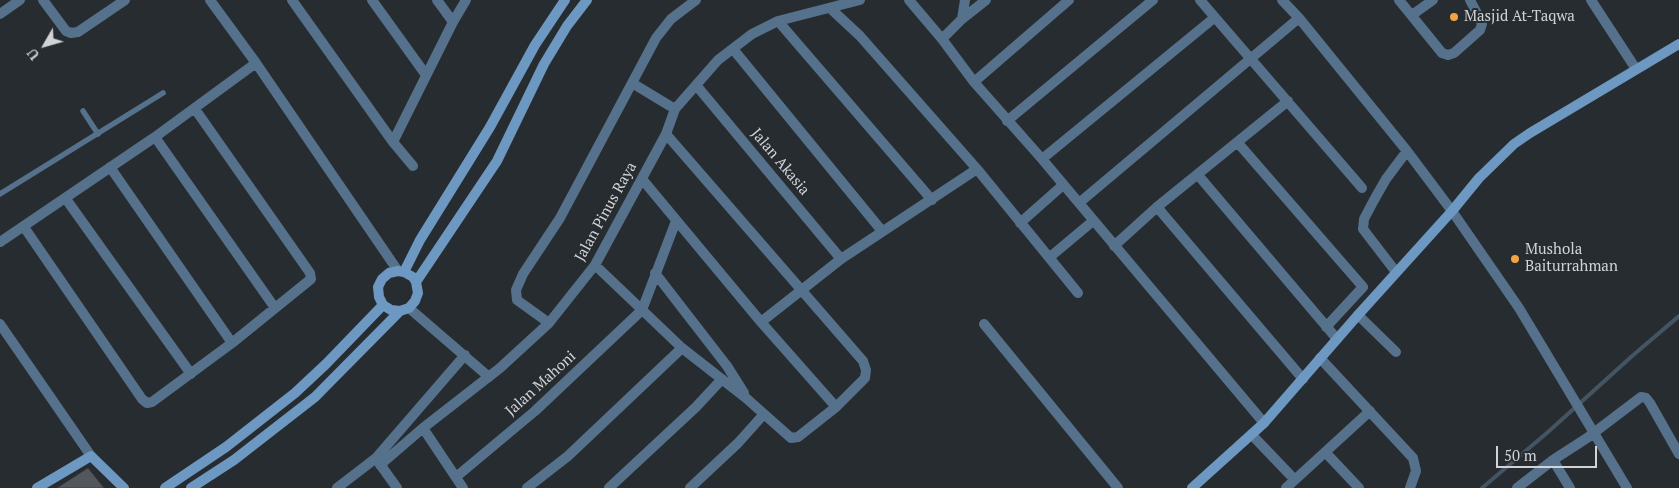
<!DOCTYPE html>
<style>
body{margin:0}
#map{position:relative;width:1679px;height:488px;overflow:hidden;background:#272c30;font-family:"PT Serif",serif}
canvas{display:block}
.north{position:absolute;left:20px;top:20px;width:50px;height:50px;-webkit-text-stroke:4px #272c30;paint-order:stroke;rotate:232deg;font-size:14px;font-weight:700;line-height:20px;text-align:center;color:#d1d4d7}
.north::after{content:'';display:block;margin:auto;width:18px;height:22px;background:#d1d4d7;clip-path:polygon(50% 0,100% 100%,50% 72%,0 100%)}
.scale{position:absolute;left:1496px;top:446px;width:101px;height:22px;box-sizing:border-box;border:2px solid #d1d4d7;border-top:0;padding-left:6px;font-size:15px;line-height:18px;white-space:nowrap;color:#d1d4d7;-webkit-text-stroke:4px #272c30;paint-order:stroke}
</style>
<div id="map">
<canvas width="1679" height="488"></canvas>
<div class="north">U</div>
<div class="scale">50 m</div>
</div>
<script>
const ctx = document.querySelector('canvas').getContext('2d');
ctx.lineJoin = 'round';
const poly = rows => new Path2D(rows.map(r => 'M' + r).join(''));
function stroke(path, color, width, dash) { ctx.strokeStyle = color; ctx.lineWidth = width; ctx.lineCap = dash ? 'butt' : 'round'; ctx.setLineDash(dash || []); ctx.stroke(path); }
function fill(path, color) { ctx.fillStyle = color; ctx.fill(path, 'evenodd'); }
function drawText(font, color, halo, rows, align = 'center') {
  ctx.font = font + ' "PT Serif",serif'; ctx.lineWidth = 4; ctx.setLineDash([]); ctx.textBaseline = 'middle'; ctx.strokeStyle = halo; ctx.fillStyle = color; for (const [text, x, y, turn = 0] of rows) {
    ctx.save(); ctx.translate(x, y); ctx.rotate((+turn || 0) * Math.PI / 180); ctx.textAlign = isNaN(turn) ? turn : align; if (halo) ctx.strokeText(text, 0, 0); ctx.fillText(text, 0, 0); ctx.restore();
  }
}
stroke(poly([
 [1482,488,1548,432,1631,357,1679,316]
]), '#445462', 4);
const building = poly([
 [88,468,104,488,57,488,88,468]
]);
fill(building, '#53585d');
stroke(building, '#3a3e41', 1);
stroke(poly([
 [83,111,98,134],
 [0,194,163,93]
]), '#56718b', 5.5);
stroke(poly([
 [43,0,66,31,71,33,78,32,125,0],
 [210,0,256,63,398,271],
 [292,0,393,142,413,166],
 [372,0,426,75],
 [437,0,453,22],
 [909,0,942,39,974,82,1042,159,1264,423],
 [1200,0,1362,188],
 [1282,0,1299,18,1407,151,1452,211,1519,308,1627,488],
 [1399,0,1442,53,1448,55,1454,53,1480,30,1482,24,1480,19,1470,0],
 [1591,0,1636,69],
 [830,8,860,36,977,169,1078,293],
 [0,14,20,0],
 [1412,15,1433,0],
 [962,19,965,0],
 [778,21,932,200],
 [942,39,962,19,986,0],
 [733,49,882,231],
 [974,82,1069,0],
 [632,83,675,109],
 [696,85,841,259],
 [1007,121,1153,0],
 [155,137,275,308],
 [393,142,453,22,466,0],
 [1238,143,1363,287,1326,327],
 [1042,159,1214,18],
 [110,167,232,343],
 [1198,175,1337,339],
 [642,179,761,322,836,407],
 [66,199,191,374],
 [1079,203,1299,18],
 [1157,207,1303,379],
 [1020,223,1063,185],
 [24,227,142,399,147,403,152,402,232,343,311,279,310,273,195,109],
 [0,242,155,137,256,63],
 [1114,246,1157,207,1288,101],
 [1050,257,1093,221],
 [595,265,682,348,746,398,791,438,798,437,836,407,865,378,866,370,863,361,666,134],
 [1396,272,1363,229,1364,219,1374,200,1386,179,1407,151],
 [655,273,727,366,744,393],
 [409,308,489,377],
 [1358,315,1396,352],
 [761,322,841,259,977,169],
 [549,323,517,300,516,290,523,274,560,218,656,38,671,19,696,0],
 [0,324,91,456],
 [984,324,1118,488],
 [1320,358,1413,458,1416,471,1410,488],
 [423,428,463,488],
 [1252,435,1295,480],
 [1326,453,1359,488],
 [377,460,397,488],
 [1553,460,1570,488],
 [380,465,423,428,500,368,549,323,595,265,666,134,675,109,718,60,752,34,778,21,860,0],
 [456,477,535,411,642,310,676,221],
 [337,488,376,458,465,355],
 [527,488,568,456,682,348],
 [609,488,696,407,722,379],
 [690,488,738,443,764,414],
 [1286,488,1370,411],
 [1517,488,1553,460,1587,438,1641,397,1646,398,1650,403,1679,454]
]), '#56718b', 10);
stroke(poly([
 [404,272,420,240,490,127,535,45,565,0],
 [416,282,413,277,404,272,398,271,389,273,382,279,378,287,379,297,383,305,391,310,400,311,409,308,415,301,418,293,416,282,497,161,544,64,567,26,587,0],
 [37,488,91,456,124,488],
 [165,488,226,447,295,393,326,364,383,305],
 [191,488,234,460,315,397,400,311],
 [1192,488,1264,423,1358,315,1452,211,1479,178,1514,144,1530,133,1679,44]
]), '#6c98c2', 10);
for (const [x, y, r, color] of [
 [1454,17,5,"#f3a442"],
 [1515,259,5,"#f3a442"]
]) { const dot = new Path2D(); dot.arc(x, y, r, 0, 2 * Math.PI); ctx.fillStyle = color; ctx.fill(dot); stroke(dot, '#272c30', 2); }
drawText('15px', '#d1d4d7', '#272c30', [
 ["Masjid At-Taqwa",1464,17],
 ["Mushola",1525,250],
 ["Baiturrahman",1525,267]
], 'left');
drawText('15px', '#d1d4d7', '#272c30', [
 ["Jalan Akasia",780,162,50],
 ["Jalan Pinus Raya",606,212,-61],
 ["Jalan Mahoni",541,384,-42]
]);
</script>
